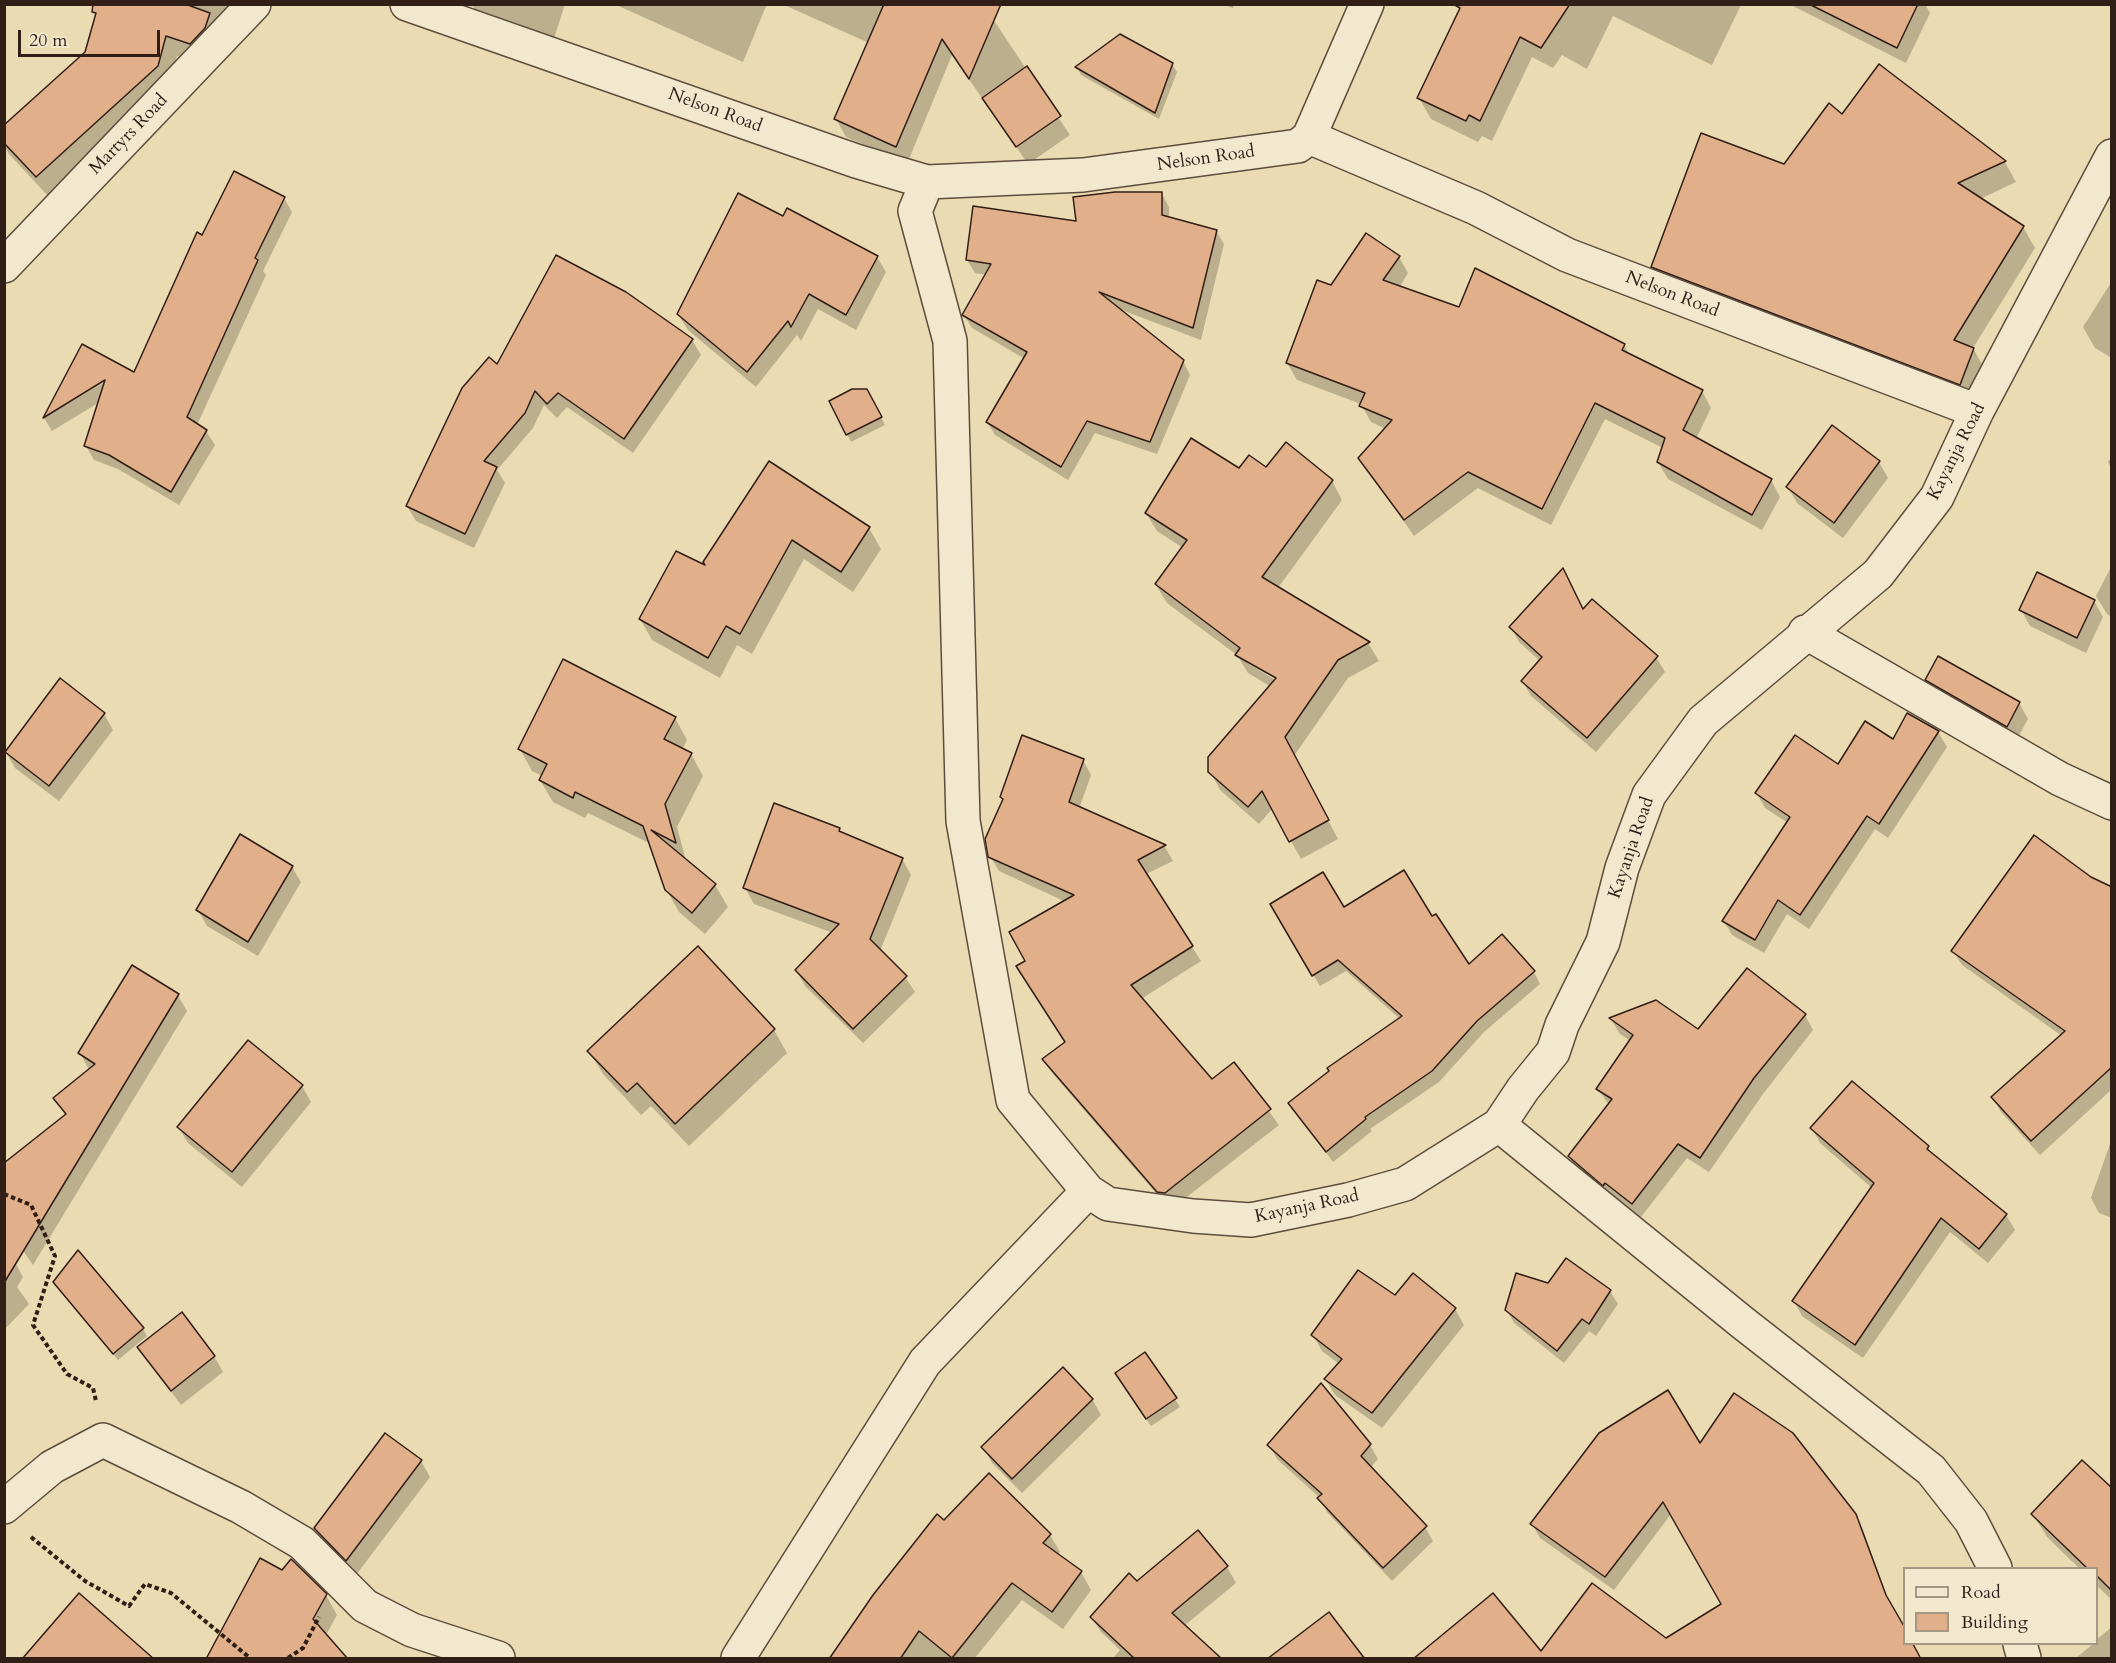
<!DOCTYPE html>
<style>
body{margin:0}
#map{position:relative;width:2116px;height:1663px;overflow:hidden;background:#eadbb2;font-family:Cardo,serif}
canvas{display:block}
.frame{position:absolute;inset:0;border:6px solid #301e17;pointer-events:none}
.legend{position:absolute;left:1903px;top:1567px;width:195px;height:78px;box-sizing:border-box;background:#f1e8cd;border:2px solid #a49784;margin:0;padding:8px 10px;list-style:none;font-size:18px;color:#301e17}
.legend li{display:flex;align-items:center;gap:12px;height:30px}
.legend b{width:30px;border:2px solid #a49784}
.scale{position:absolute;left:18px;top:30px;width:142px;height:27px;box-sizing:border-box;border:3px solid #301e17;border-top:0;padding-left:8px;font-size:18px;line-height:21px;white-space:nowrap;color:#301e17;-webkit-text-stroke:4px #f1e8cd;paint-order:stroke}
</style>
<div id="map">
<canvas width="2116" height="1663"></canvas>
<div class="frame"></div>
<ul class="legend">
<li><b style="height:8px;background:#f1e8cd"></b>Road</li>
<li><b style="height:16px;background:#e1b08a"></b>Building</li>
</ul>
<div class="scale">20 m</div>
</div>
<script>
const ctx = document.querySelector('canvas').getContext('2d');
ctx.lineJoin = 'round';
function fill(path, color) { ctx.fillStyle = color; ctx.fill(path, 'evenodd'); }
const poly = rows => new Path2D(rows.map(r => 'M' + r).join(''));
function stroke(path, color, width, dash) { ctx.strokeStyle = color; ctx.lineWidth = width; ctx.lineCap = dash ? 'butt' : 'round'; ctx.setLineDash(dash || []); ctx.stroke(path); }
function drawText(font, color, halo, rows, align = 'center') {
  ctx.font = font + ' Cardo,serif'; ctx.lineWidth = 4.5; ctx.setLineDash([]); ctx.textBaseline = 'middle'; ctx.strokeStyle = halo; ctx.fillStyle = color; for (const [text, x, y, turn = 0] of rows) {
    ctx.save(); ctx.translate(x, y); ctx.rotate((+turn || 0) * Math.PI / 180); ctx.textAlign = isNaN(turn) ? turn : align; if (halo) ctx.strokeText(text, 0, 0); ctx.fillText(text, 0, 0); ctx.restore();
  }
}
fill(poly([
 [100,4,243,4,202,64,177,56,169,87,48,196,9,154,4,145,4,127,87,53],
 [472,4,565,4,551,48,482,24],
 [614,4,767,4,743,62],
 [782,4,983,4,1070,135,1028,164,952,55,907,164,846,137,836,119,869,43],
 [1221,4,1234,4,1233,8],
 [1464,4,1741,5,1712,65,1613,16,1587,69,1562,55,1553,68,1532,57,1492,141,1482,136,1478,142,1431,119,1419,98],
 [1789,4,1925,4,1930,13,1906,63],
 [1172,64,1177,72,1159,119,1081,75,1077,67],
 [1880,67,2005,162,2016,182,1980,199,2023,227,2035,248,1973,348,1985,370,1972,405,1664,288,1652,267,1784,166,1842,116],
 [1162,194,1169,207,1169,218,1216,231,1224,244,1201,340,1119,309,1183,361,1190,375,1157,454,1095,433,1068,480,995,435,987,422,1025,359,972,328,964,315,987,275,975,273,967,260],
 [284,198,292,212,263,271,266,275,197,425,206,431,215,445,179,505,118,469,94,460,86,446,100,402,52,431,44,418,82,346,134,374,203,237],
 [111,375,113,377,66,405,66,402],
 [783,218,877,257,886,272,856,330,818,309,801,341,797,335,756,387,688,330,678,314],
 [1399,257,1408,273,1399,288,1460,309,1624,345,1630,356,1702,391,1711,408,1696,439,1771,480,1780,497,1762,530,1668,479,1658,462,1663,448,1605,419,1551,525,1478,488,1414,536,1360,458,1386,429,1371,422,1361,404,1297,380,1287,363,1331,287],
 [2112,281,2112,358,2095,348,2083,327],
 [692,340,701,355,633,453,567,407,557,418,544,405,533,428,497,470,505,483,474,548,416,521,407,506,498,367],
 [871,398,885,425,851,442,847,434],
 [2112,456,2112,469,2108,462],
 [1879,462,1888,478,1843,538,1797,503,1788,487],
 [770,463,869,528,881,549,853,592,804,559,752,654,737,645,720,678,652,640,640,619,707,567],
 [1266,469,1332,481,1342,500,1278,588,1368,643,1379,661,1348,678,1294,756,1338,839,1301,859,1273,808,1259,824,1220,790,1210,771,1271,687,1248,673,1237,655,1167,603,1156,585,1183,548,1157,531,1146,513,1240,470],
 [1247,660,1284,681,1282,684,1247,663],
 [2112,565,2112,617,2107,614,2096,596],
 [2094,601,2103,617,2086,653,2030,626,2021,610],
 [1584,611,1656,657,1665,672,1596,752,1531,696,1523,682,1540,661,1519,642,1511,627],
 [1927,680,2019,703,2028,719,2016,741,1936,695],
 [104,714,113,730,59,801,15,768,6,752],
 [675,718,687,740,682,750,691,754,703,776,677,827,686,861,715,885,728,907,705,934,679,912,666,889,651,844,588,813,585,818,553,802,540,780,542,776,532,771,520,749],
 [1938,732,1947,747,1888,838,1875,829,1809,929,1787,914,1764,953,1732,935,1724,921,1788,823,1765,808,1757,794],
 [1083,760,1091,775,1079,809,1165,847,1173,861,1146,874,1201,961,1141,999,1211,1081,1234,1064,1279,1125,1174,1207,1167,1206,1053,1074,1044,1060,1067,1043,1028,962,1066,902,999,871,990,856,1004,801,1002,797],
 [839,829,842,834,902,859,911,875,880,951,905,977,915,992,863,1043,805,986,796,970,833,933,754,904,745,888],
 [292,867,301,882,258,956,207,926,198,910],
 [2090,878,2112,889,2112,1086,2109,1092,2040,1155,2001,1112,1993,1097,2062,1036,1962,965,1953,951],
 [1272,905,1432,918,1469,966,1534,972,1540,984,1484,1032,1439,1082,1370,1129,1372,1131,1333,1162,1290,1103,1400,1019,1346,971,1320,986],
 [132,968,178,996,187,1011,33,1265,4,1223,4,1162,66,1116,55,1098,89,1070,80,1053],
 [1805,1015,1813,1030,1763,1094,1709,1172,1687,1158,1641,1217,1578,1171,1569,1157,1609,1105,1598,1089,1630,1041,1619,1033,1611,1019,1698,1031],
 [774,1030,787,1053,689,1146,651,1106,641,1115,603,1074,589,1051],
 [302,1086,311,1102,242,1187,188,1143,179,1128],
 [1812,1128,1928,1147,1932,1155,2006,1215,2015,1230,1988,1263,1950,1232,1863,1358,1802,1316,1794,1301,1872,1188,1820,1143],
 [2112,1138,2112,1218,2099,1213,2091,1198],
 [4,1259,16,1264,23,1277,17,1287,29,1304,4,1330],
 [1566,1260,1610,1291,1618,1304,1596,1336,1589,1331,1564,1363,1514,1323,1507,1310,1548,1285],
 [1413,1275,1455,1309,1464,1325,1382,1428,1335,1395,1326,1380,1339,1364,1322,1351,1313,1335,1395,1297],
 [54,1282,143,1329,147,1336,118,1360],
 [139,1348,214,1356,223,1372,181,1405],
 [1145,1354,1180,1407,1151,1426,1121,1381],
 [1092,1399,1101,1415,1022,1493,992,1463,983,1447],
 [1269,1445,1370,1445,1378,1459,1370,1468,1425,1527,1433,1541,1392,1581,1327,1512,1320,1498,1277,1459],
 [1700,1446,1855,1515,1863,1530,1904,1644,1911,1644,1919,1658,1666,1640,1723,1605,1671,1514,1614,1590,1540,1538,1532,1524],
 [421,1461,430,1477,356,1575,325,1544,315,1529],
 [2112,1490,2112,1600,2096,1585,2096,1568,2079,1568,2047,1537,2033,1514],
 [944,1522,1050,1535,1060,1552,1057,1555,1081,1572,1091,1590,1063,1629,1022,1600,975,1658,831,1658],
 [1198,1532,1227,1567,1236,1583,1184,1626,1219,1658,1113,1658,1120,1650,1101,1632,1091,1617],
 [326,1595,337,1615,326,1635,223,1658],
 [2112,1627,2112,1658,2076,1658,2093,1644,2096,1644,2096,1640]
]), '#0003');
const building = poly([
 [93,4,185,4,210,13,205,28,190,44,166,36,158,66,36,177,4,143,4,125,85,52,96,13,92,12,93,4],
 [884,4,1001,4,969,79,942,39,896,147,834,119,884,4],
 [1453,4,1570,4,1541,48,1520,37,1480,121,1469,115,1466,121,1417,98,1460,8,1453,4],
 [1809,4,1918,4,1897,48,1809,4],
 [1120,34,1173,63,1155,113,1075,67,1120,34],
 [1879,64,2006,161,1958,183,2024,226,1954,340,1974,348,1960,385,1651,267,1701,133,1784,164,1829,103,1842,114,1879,64],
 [1027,66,1061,116,1016,147,982,98,1027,66],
 [234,171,285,197,255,258,258,260,187,417,207,430,171,492,109,455,84,446,105,380,43,418,82,344,134,372,197,232,202,235,234,171],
 [1115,192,1162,192,1162,215,1217,230,1193,328,1099,292,1184,360,1150,442,1087,421,1061,467,986,422,1027,352,962,315,991,264,966,260,973,206,1076,221,1073,197,1115,192],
 [738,193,783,216,787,208,878,256,846,315,809,294,791,327,788,321,747,372,677,314,738,193],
 [1366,233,1400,256,1383,280,1459,307,1475,268,1625,344,1622,350,1703,390,1683,430,1772,479,1752,515,1657,462,1665,438,1595,403,1542,509,1468,472,1404,520,1358,458,1392,420,1359,406,1365,393,1286,363,1317,280,1331,285,1366,233],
 [556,255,626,292,693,339,624,439,558,393,547,404,535,391,525,413,484,461,497,467,465,534,406,506,462,388,489,357,497,364,556,255],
 [852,389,867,389,882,417,846,435,829,401,852,389],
 [1832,425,1880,461,1834,523,1786,487,1832,425],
 [1191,438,1239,468,1249,455,1266,467,1286,442,1333,480,1262,577,1370,642,1338,660,1285,737,1329,820,1289,842,1262,791,1248,807,1208,772,1208,757,1276,678,1235,655,1240,648,1155,584,1187,540,1145,513,1191,438],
 [769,461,870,527,841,572,792,540,740,634,726,626,708,658,639,619,676,551,705,565,703,562,769,461],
 [1563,568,1583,609,1592,599,1658,656,1587,738,1521,681,1542,657,1509,627,1563,568],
 [2037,572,2095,600,2077,638,2019,610,2037,572],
 [1938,656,2020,702,2007,727,1925,680,1938,656],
 [563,659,676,717,664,739,692,753,665,804,676,843,651,830,716,884,692,913,665,890,643,826,575,792,573,798,539,780,547,764,518,749,563,659],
 [60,678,105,713,49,786,5,752,60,678],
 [1907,713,1939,731,1879,824,1867,816,1800,915,1778,900,1755,940,1722,921,1790,817,1755,793,1795,735,1838,764,1865,721,1893,739,1907,713],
 [1022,735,1084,759,1069,802,1166,845,1138,860,1193,946,1131,985,1212,1079,1234,1062,1271,1109,1165,1193,1157,1192,1042,1059,1065,1042,1016,966,1025,961,1009,932,1074,895,988,857,985,839,1003,799,1000,797,1022,735],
 [774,803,840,828,839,831,903,858,870,939,907,976,853,1029,795,970,839,924,743,888,774,803],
 [240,834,293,866,248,942,196,910,240,834],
 [2034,835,2091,877,2112,887,2112,1067,2031,1141,1991,1097,2065,1031,1951,951,2034,835],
 [1404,870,1432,916,1436,914,1469,964,1502,934,1535,971,1477,1021,1432,1071,1365,1117,1366,1119,1326,1152,1288,1103,1329,1071,1327,1068,1402,1016,1338,960,1312,976,1270,904,1323,872,1344,907,1404,870],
 [698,946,775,1029,675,1124,637,1083,627,1092,587,1051,698,946],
 [132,965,179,994,4,1283,4,1163,66,1114,53,1098,95,1064,78,1053,132,965],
 [1747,968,1806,1014,1754,1078,1700,1158,1678,1144,1632,1204,1605,1183,1603,1186,1568,1156,1612,1099,1596,1089,1633,1035,1609,1018,1656,1000,1698,1029,1747,968],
 [248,1040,303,1085,232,1172,177,1127,248,1040],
 [1852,1081,1929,1146,1927,1149,2007,1214,1979,1249,1941,1218,1855,1345,1792,1301,1874,1183,1810,1128,1852,1081],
 [78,1250,144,1328,113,1354,53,1282,78,1250],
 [1566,1258,1611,1290,1589,1324,1582,1319,1557,1351,1505,1310,1516,1273,1548,1283,1566,1258],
 [1358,1270,1395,1295,1413,1273,1456,1308,1372,1413,1324,1379,1342,1359,1311,1335,1358,1270],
 [182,1312,215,1356,171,1391,137,1347,182,1312],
 [1145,1352,1177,1398,1146,1419,1115,1373,1145,1352],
 [1063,1367,1093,1399,1012,1479,981,1447,1063,1367],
 [1321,1383,1371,1444,1361,1456,1427,1526,1383,1568,1317,1498,1322,1494,1267,1445,1321,1383],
 [1668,1390,1700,1443,1734,1393,1793,1433,1856,1514,1886,1595,1905,1628,1905,1644,1913,1644,1921,1659,1413,1659,1493,1593,1541,1651,1592,1583,1666,1638,1721,1604,1663,1502,1605,1577,1530,1524,1599,1433,1668,1390],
 [385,1433,422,1460,346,1561,314,1528,385,1433],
 [2082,1460,2112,1488,2112,1591,2097,1576,2097,1569,2088,1569,2031,1514,2082,1460],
 [989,1473,1051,1534,1043,1543,1082,1571,1052,1612,1012,1583,952,1658,919,1631,900,1659,829,1659,873,1595,937,1514,944,1520,989,1473],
 [1198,1530,1228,1566,1172,1613,1222,1659,1135,1659,1090,1617,1129,1573,1137,1581,1198,1530],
 [260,1558,282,1570,291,1559,327,1594,313,1619,348,1659,206,1659,260,1558],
 [79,1593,154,1659,22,1659,79,1593],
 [1329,1612,1365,1659,1267,1659,1329,1612]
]);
fill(building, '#e1b08a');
stroke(building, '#301e17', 1.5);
const street = poly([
 [407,4,856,161,927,182,1083,175,1298,146,1309,137,1476,208,1567,255,1977,411],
 [1309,137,1367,4],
 [927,182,915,211,950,341,963,821,1013,1100,1088,1191,1108,1204,1193,1216,1251,1220,1348,1200,1405,1184,1499,1125,1523,1089,1553,1052,1562,1025,1603,942,1622,868,1649,795,1703,721,1878,574,1937,497,1977,411,2112,156],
 [4,266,254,4],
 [1805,632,2060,779,2112,803],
 [1499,1125,1743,1323,1931,1470,1971,1521,1995,1568],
 [4,1507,52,1467,103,1440,241,1507,302,1543,365,1606,412,1630,498,1658],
 [2020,1644,2024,1658],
 [738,1658,925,1362,1088,1191]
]);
stroke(street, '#5e4d3e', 36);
stroke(poly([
 [4,1194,31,1205,55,1256,33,1325,67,1374,93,1388,96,1401],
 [31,1537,85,1581,129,1606,145,1584,171,1593,250,1658],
 [288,1658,303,1648,319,1617]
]), '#301e17', 4, [4.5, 3]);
stroke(street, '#f1e8cd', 33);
drawText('18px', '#301e17', '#f1e8cd', [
 ["Nelson Road",715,111,20],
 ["Martyrs Road",129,135,-46],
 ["Nelson Road",1206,159,-8],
 ["Nelson Road",1672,295,21],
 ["Kayanja Road",1957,452,-63],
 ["Kayanja Road",1632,848,-71],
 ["Kayanja Road",1307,1207,-12]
]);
</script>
